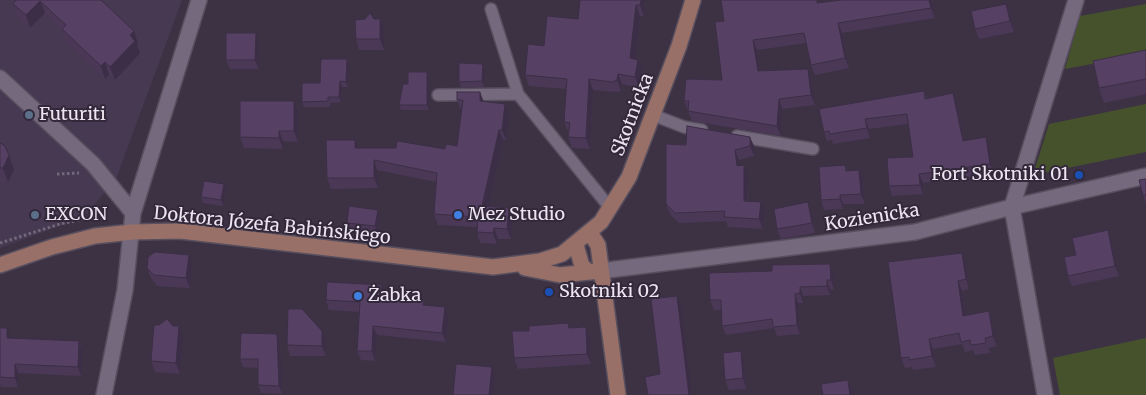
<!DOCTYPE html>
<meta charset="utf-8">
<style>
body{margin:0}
canvas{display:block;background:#3c3244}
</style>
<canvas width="1146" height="395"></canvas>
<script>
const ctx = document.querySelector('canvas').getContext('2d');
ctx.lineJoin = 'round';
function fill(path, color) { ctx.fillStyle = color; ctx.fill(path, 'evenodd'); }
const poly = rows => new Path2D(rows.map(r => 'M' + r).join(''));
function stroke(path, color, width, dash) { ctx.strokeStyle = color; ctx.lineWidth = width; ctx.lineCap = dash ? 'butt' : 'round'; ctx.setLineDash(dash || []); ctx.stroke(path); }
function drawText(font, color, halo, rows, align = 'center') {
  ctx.font = font + ' Merriweather,serif'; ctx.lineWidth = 4; ctx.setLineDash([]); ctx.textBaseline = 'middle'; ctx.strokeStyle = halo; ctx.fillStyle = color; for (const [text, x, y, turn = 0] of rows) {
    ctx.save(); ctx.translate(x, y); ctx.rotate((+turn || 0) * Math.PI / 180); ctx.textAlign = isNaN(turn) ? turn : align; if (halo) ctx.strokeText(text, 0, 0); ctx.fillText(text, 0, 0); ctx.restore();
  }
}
fill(poly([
 [0,0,182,0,116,179,84,217,0,248]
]), '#473952');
fill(poly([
 [1146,4,1146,54,1065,69,1080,16],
 [1146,104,1146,152,1033,175,1049,124],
 [1146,338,1146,395,1060,395,1053,358]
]), '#46522b');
const lane = poly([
 [491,9,518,94,611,209],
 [438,95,518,94],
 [653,115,684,127,702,130],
 [737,136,813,149]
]);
const street = poly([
 [0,78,93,164,133,213],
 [600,271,915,232,1012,207,1146,176],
 [104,395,125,290,133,213,199,0],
 [1045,395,1012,207,1076,0]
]);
const secondary = poly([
 [590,233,598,245,618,395],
 [576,245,582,266,589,272],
 [0,265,52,247,95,236,132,232,180,231,493,267,540,261,562,254,601,222,629,177,679,46,693,0],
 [525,268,560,275,600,271]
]);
stroke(lane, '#574e5e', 14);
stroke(street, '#574e5e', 18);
stroke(secondary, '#574e5e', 18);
stroke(poly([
 [57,174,79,173],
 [0,243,60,224,85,219]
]), '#716879', 3, [2.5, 2.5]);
stroke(lane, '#75697e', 11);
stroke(street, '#75697e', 15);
stroke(secondary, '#987068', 15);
fill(poly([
 [16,0,101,0,134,31,138,44,137,45,140,53,115,80,109,75,105,79,66,42,62,30,45,13,30,28,17,17,13,4],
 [580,0,645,0,644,16,640,16,635,59,638,60,642,70,639,88,622,84,621,91,616,92,593,90,590,149,572,148,568,137,569,133,564,122,566,89,529,86,525,75,544,46,578,19],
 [842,0,931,0,935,18,842,33,849,68,815,75,811,65,806,43,757,50,760,71,808,69,811,78,815,105,782,109,781,136,692,121,684,101,722,80,724,21,819,3],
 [1006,4,1010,14,1014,32,979,39,975,29],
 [365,19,380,19,384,30,384,50,359,50,356,39],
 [259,43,259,69,230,69,226,60],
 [1146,50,1146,94,1104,103,1099,88],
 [347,59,349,65,348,87,342,87,341,102,330,103,330,107,304,107,302,102,320,83],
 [485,70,484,87,461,87,459,82],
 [427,72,429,78,429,110,401,110,399,105,408,84],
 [924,91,927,98,953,93,957,103,964,141,989,147,994,174,923,183,923,194,892,196,889,186,913,157,908,124,869,129,870,138,833,144,832,140,827,141,824,132],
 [457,100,484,102,505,104,509,115,506,140,503,140,488,207,509,208,512,219,511,239,498,239,497,244,480,243,477,232,477,227,438,225,434,214,436,182,377,170,378,188,331,189,327,178,358,148,445,149,457,146,462,110,461,110],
 [294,101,298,111,298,142,283,141,283,149,244,148,240,137],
 [0,143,9,155,14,170,8,182,0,183],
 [666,144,754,146,754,156,739,160,739,166,748,175,748,201,765,212,763,229,728,227,726,221,679,223,670,214,666,204],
 [845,165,847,170,859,170,863,179,865,204,843,204,843,209,824,210,821,200],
 [1146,179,1146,204,1143,195],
 [224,184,226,189,223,206,203,203,201,197],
 [808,202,811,212,815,233,781,239,777,229],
 [378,210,380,216,377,232,349,228,347,223],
 [1108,230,1112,241,1119,276,1072,286,1068,276,1076,255],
 [966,264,969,289,962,291,965,316,989,311,992,321,997,346,989,348,990,353,975,355,973,350,965,352,962,344,933,349,936,367,913,370,912,367,905,368,901,358],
 [192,265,190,288,157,286,151,278,147,268],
 [833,274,834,289,830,290,830,295,803,296,803,303,798,303,800,334,777,336,774,328,726,335,722,326,721,310,714,310,710,300],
 [382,285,385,296,425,305,445,307,449,317,446,342,377,335,375,361,361,360,357,351,359,312,329,310,326,300],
 [568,323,570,328,586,327,590,337,591,364,518,369,514,358],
 [0,328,11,337,11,338,79,341,82,350,81,376,18,373,18,387,1,387,0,384],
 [277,334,280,342,282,394,261,393,258,385,258,368,243,367,240,359],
 [183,337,180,374,155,372,151,361],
 [326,342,326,356,290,356,287,345],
 [741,351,744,362,746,389,729,390,725,380]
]), '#4a3856');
fill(poly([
 [641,0,645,0,644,16,640,5],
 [929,0,931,0,935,18,931,8],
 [40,1,45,13,30,28,26,15],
 [1006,4,1010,14,1014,32,1010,21],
 [636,5,640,16,634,69,630,58],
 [380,19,384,30,384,50,380,39],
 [838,23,842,33,849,68,845,58],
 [134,31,138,44,137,45,140,53,115,80,110,67,130,35],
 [256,33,259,43,259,69,255,60],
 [753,40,757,50,761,81,758,71],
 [347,59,349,65,348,87,346,82],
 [638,60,642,70,639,88,635,77],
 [105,62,109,75,105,79,101,66],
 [483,64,485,70,484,87,482,81],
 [808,69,811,78,815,105,811,95],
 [427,72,429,78,429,110,427,105],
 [618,74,622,84,621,91,617,80],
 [589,79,593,90,590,149,586,138],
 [340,81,342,87,341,102,339,97],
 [480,92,484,102,480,101],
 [953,93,957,103,966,151,963,141],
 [779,99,782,109,781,136,777,126],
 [294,101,298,111,298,142,294,131],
 [505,104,509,115,506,140,502,130],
 [865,119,869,129,870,138,867,128],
 [499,130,503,140,486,217,482,206],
 [279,131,283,141,283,149,279,138],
 [750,137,754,146,754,156,750,146],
 [986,137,989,147,994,174,990,164],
 [355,140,359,151,355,148],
 [735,150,739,160,740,176,737,166],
 [9,155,14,170,8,182,3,168],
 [374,160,377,170,378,188,374,178],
 [744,165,748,175,747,211,744,201],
 [859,170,863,179,865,204,861,194],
 [919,174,923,183,923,194,920,185],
 [224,184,226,189,223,206,221,200],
 [840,195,843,204,843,209,840,199],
 [761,202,765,212,763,229,759,219],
 [808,202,811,212,815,233,812,223],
 [509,208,512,219,511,239,507,229],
 [378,210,380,216,377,232,375,226],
 [494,228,498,239,497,244,493,233],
 [1108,230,1112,241,1119,276,1115,266],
 [962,253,966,264,969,289,966,279],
 [189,255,192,265,190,288,186,278],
 [830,264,833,274,834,289,831,280],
 [827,280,830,290,830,295,827,286],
 [958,281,962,291,966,326,963,316],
 [382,285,385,295,385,305,381,296],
 [800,287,803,296,803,303,800,293],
 [795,294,798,303,800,334,797,325],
 [677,296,681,306,692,395,689,395],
 [445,307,449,317,446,342,442,333],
 [989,311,992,321,997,346,993,336],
 [179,326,183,337,180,374,176,363],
 [373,326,377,335,375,361,372,351],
 [586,327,590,337,591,364,587,354],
 [7,328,11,337,10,348,7,338],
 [322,331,326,342,326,356,322,346],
 [277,334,280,342,282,394,279,386],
 [929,339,933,349,936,367,932,356],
 [79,341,82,350,81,376,78,367],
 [741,351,744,362,746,389,743,378],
 [15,364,18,373,18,387,15,378],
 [492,367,495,377,493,395,489,395],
 [848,380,852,390,853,395,850,395]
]), '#3c2e46');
const building = poly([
 [16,0,101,0,134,31,130,35,135,41,110,67,105,62,101,66,62,29,66,25,40,1,26,15,13,4,16,0],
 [580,0,641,0,640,5,636,5,630,58,638,60,635,77,618,74,617,80,612,82,589,79,586,138,568,137,570,123,564,122,567,79,525,75,528,44,544,46,547,16,578,19,580,0],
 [721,0,817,0,817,3,842,0,929,0,931,8,838,23,845,58,811,65,804,33,753,40,758,71,808,69,811,95,779,99,777,126,688,111,689,101,684,101,686,79,722,80,715,22,724,21,721,0],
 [1006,4,1010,21,975,29,971,11,1006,4],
 [370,13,374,19,380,19,380,39,356,39,355,20,365,19,370,13],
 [226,33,256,33,255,60,226,60,226,33],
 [1146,50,1146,79,1099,88,1093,61,1146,50],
 [321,59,347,59,346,82,340,81,339,97,328,97,328,101,302,102,302,83,320,83,321,59],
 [459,63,483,64,482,81,459,82,459,63],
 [408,72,427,72,427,105,399,105,403,84,408,84,408,72],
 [924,91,925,99,953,93,963,141,986,137,990,164,919,174,920,185,889,186,887,158,913,157,907,114,865,119,867,128,830,134,829,131,824,132,819,109,924,91],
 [457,92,480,92,480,101,505,104,502,130,499,130,482,206,509,208,507,229,494,228,493,233,477,232,478,217,434,214,437,173,374,160,374,178,327,178,326,140,355,140,355,148,396,148,397,141,445,149,446,144,457,146,463,100,457,100,457,92],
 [240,101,294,101,294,131,279,131,279,138,240,137,240,101],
 [687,126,750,137,750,146,735,150,737,166,744,165,744,201,761,202,759,219,724,217,725,211,675,213,666,204,666,144,686,145,687,126],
 [0,143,4,145,9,155,3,168,0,168,0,143],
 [845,165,846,171,859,170,861,194,840,195,840,199,821,200,819,167,845,165],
 [1146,179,1146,195,1143,195,1139,180,1146,179],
 [204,181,224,184,221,200,201,197,204,181],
 [808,202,812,223,777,229,774,209,808,202],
 [349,206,378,210,375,226,347,223,349,206],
 [1108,230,1115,266,1068,276,1064,257,1076,255,1072,238,1108,230],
 [155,252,189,255,186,278,154,275,147,268,148,257,155,252],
 [962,253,966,279,958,281,963,316,989,311,993,336,985,338,986,343,971,345,970,340,961,342,959,333,929,339,932,356,909,360,909,357,901,358,888,262,962,253],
 [830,264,831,280,827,280,827,286,800,287,800,293,795,294,797,325,773,327,772,319,722,326,721,300,710,300,709,273,772,271,772,265,830,264],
 [327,282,382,285,381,296,424,300,423,305,445,307,442,333,373,326,372,351,357,351,360,302,326,300,327,282],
 [677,296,689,395,648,395,645,377,660,374,651,299,677,296],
 [288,309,302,309,322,331,322,346,287,345,288,309],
 [167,319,173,326,179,326,176,363,151,361,154,325,159,325,167,319],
 [568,323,569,328,586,327,587,354,514,358,512,331,529,331,529,326,568,323],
 [0,328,7,328,7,338,79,341,78,367,15,364,15,378,0,377,0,328],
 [241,333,277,334,279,386,258,385,258,359,240,359,241,333],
 [741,351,743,378,725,380,723,353,741,351],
 [456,364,492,367,489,395,453,395,456,364],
 [848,380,850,395,823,395,821,384,848,380]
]);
fill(building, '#564164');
stroke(building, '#3c2e46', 1);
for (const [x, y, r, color] of [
 [29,115,5,"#5c6f8a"],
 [1079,175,5,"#1a4fb4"],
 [35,215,5,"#5c6f8a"],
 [458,215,5,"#3f7fe0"],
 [549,292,5,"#1a4fb4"],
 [358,296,5,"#3f7fe0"]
]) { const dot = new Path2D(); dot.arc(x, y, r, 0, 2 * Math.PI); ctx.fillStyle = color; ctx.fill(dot); stroke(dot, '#32283a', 2); }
drawText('18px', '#ece5f1', '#32283a', [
 ["Futuriti",39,115],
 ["Fort Skotniki 01",1069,175,"right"],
 ["EXCON",45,215],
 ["Mez Studio",468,215],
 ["Skotniki 02",559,292],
 ["Żabka",368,296]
], 'left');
drawText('18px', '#ece5f1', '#32283a', [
 ["Skotnicka",633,115,-69],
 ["Kozienicka",872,218,-9],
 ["Doktora Józefa Babińskiego",272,226,6]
]);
</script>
